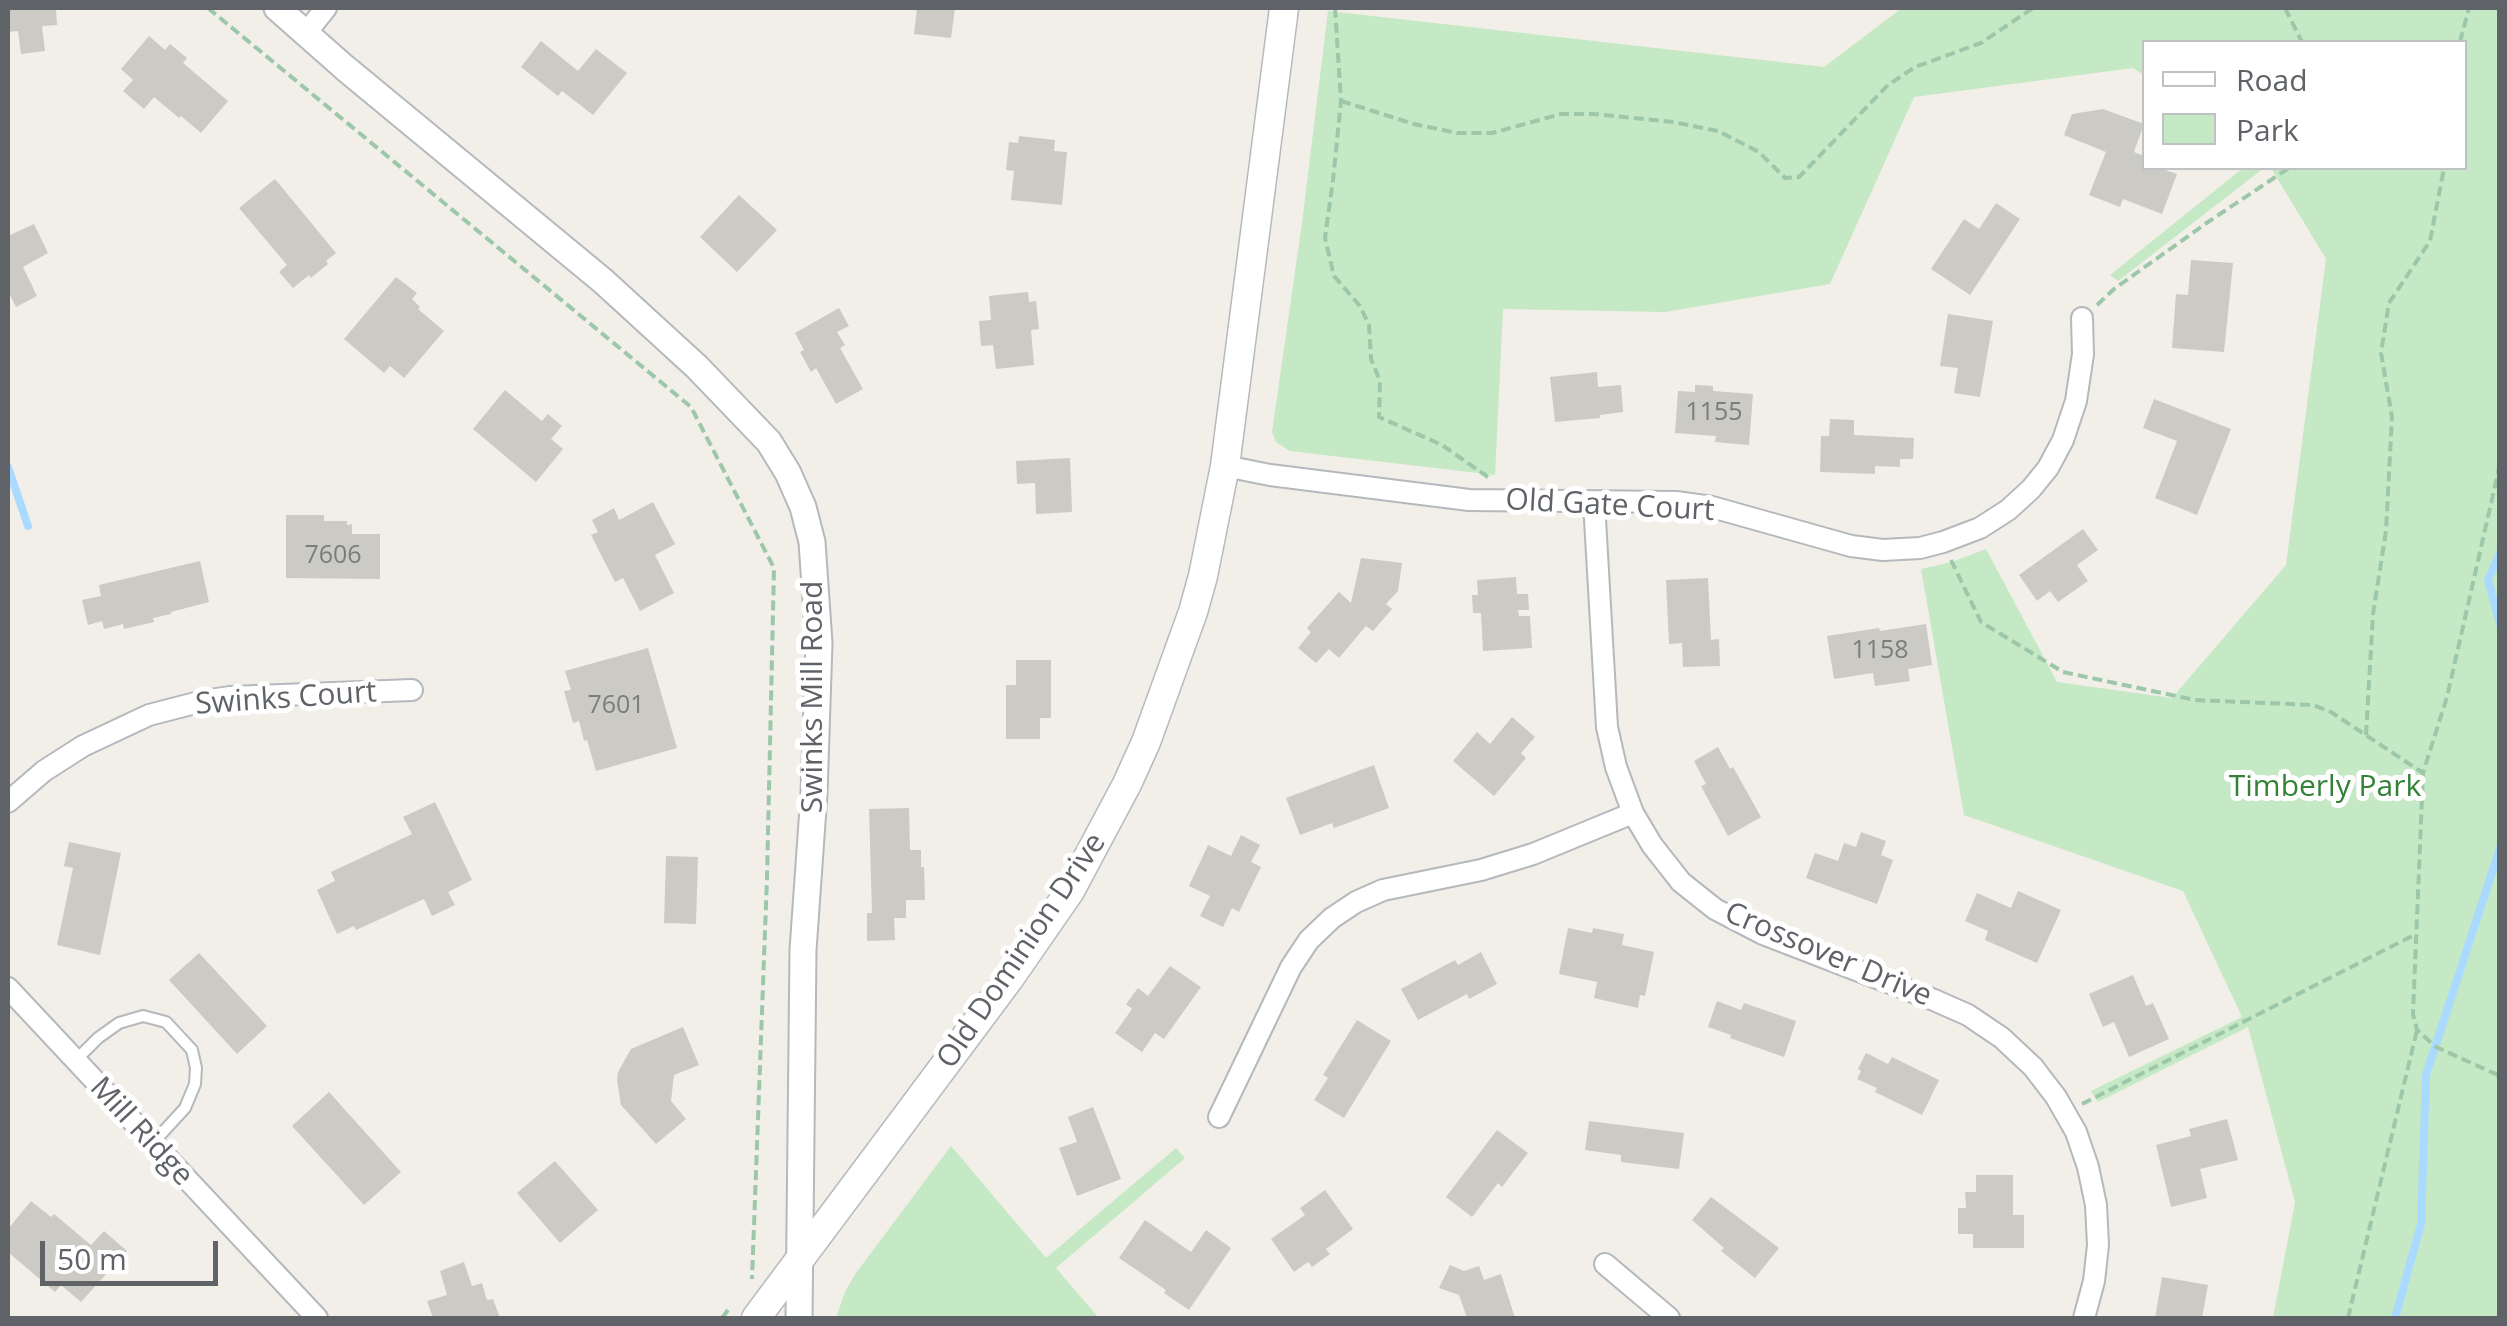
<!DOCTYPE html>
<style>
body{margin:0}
#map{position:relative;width:2507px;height:1326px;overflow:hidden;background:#f1efe8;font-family:"Open Sans",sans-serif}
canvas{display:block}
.frame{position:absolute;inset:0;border:10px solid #5f6368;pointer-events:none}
.legend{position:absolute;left:2142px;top:40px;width:325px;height:130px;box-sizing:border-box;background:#fff;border:2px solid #bfc1c3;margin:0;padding:12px 18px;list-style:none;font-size:30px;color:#5f6368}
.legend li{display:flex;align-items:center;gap:20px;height:50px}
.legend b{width:50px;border:2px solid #bfc1c3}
.scale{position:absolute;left:40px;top:1241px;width:178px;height:45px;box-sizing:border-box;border:5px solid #5f6368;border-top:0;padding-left:12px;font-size:30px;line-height:35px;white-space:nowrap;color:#5f6368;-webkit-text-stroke:8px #fff;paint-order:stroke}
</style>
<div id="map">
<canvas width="2507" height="1326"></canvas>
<div class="frame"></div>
<ul class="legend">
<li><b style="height:12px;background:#fff"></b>Road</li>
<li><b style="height:28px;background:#c5e8c5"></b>Park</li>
</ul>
<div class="scale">50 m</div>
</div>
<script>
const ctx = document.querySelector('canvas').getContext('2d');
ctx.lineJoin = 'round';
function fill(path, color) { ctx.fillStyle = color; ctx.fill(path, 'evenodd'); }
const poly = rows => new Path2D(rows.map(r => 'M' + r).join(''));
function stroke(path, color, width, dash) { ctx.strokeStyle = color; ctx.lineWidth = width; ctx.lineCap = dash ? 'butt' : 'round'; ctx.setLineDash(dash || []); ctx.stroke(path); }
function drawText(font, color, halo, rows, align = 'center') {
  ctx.font = font + ' "Open Sans",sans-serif'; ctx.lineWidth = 10; ctx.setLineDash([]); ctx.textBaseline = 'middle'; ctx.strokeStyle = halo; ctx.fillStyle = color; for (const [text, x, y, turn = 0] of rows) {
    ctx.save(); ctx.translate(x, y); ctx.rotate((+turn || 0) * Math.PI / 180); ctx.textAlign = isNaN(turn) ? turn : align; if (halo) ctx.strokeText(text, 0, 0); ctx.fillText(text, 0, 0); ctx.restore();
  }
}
fill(poly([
 [1902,8,2499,8,2499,1318,2273,1318,2295,1202,2248,1027,2098,1102,2091,1091,2242,1017,2183,891,1964,815,1921,569,1952,562,1986,549,2057,682,2172,698,2286,565,2326,259,2271,168,2464,168,2464,42,2144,42,2144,75,2133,68,1914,97,1830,284,1665,312,1503,309,1495,475,1290,451,1276,442,1272,432,1302,223,1328,11,1824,67],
 [2243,168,2264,168,2118,281,2110,275],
 [951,1146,1046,1258,1176,1148,1185,1158,1056,1268,1099,1318,836,1318,845,1292,856,1273]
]), '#c5e8c5');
stroke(poly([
 [8,467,28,526],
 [2500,553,2488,580,2500,624],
 [2395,1318,2421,1224,2426,1075,2500,848]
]), '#aadaff', 8);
fill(poly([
 [8,8,56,8,57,25,42,26,45,51,21,54,18,31,8,32],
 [917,8,955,8,951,38,914,34],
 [149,36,165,50,170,44,187,58,183,63,228,101,201,133,181,116,179,118,154,97,144,109,123,91,133,80,121,69],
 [541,41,578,71,596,49,627,73,593,115,562,91,558,96,521,67],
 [2103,109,2144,124,2134,152,2144,156,2144,168,2159,168,2177,174,2162,214,2123,199,2120,207,2089,195,2106,152,2064,135,2072,114],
 [1019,136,1055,140,1054,151,1067,152,1062,205,1011,200,1014,171,1006,170,1009,142,1018,143],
 [275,179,336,253,326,261,328,264,311,278,309,275,293,288,279,272,287,265,239,208],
 [739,195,777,230,737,272,700,237],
 [1996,203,2020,219,1970,295,1931,269,1964,219,1979,229],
 [34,224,48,253,23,267,37,296,16,307,8,291,8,236],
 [2191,260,2233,263,2224,352,2172,348,2176,294,2188,295],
 [396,277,417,293,412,299,420,307,418,309,444,331,404,378,390,366,384,373,344,339],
 [1028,292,1029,302,1036,301,1039,329,1031,330,1034,365,996,369,993,345,981,346,979,321,991,320,989,296],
 [839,308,849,326,837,332,845,345,840,348,863,389,836,404,816,368,811,372,800,352,804,350,795,333],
 [1948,314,1993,321,1980,397,1954,393,1958,368,1940,366],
 [1597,372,1598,387,1621,385,1623,412,1600,415,1600,418,1555,422,1550,377],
 [1695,385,1713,386,1713,391,1753,394,1749,445,1715,442,1716,436,1675,433,1678,391,1695,392],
 [505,390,542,421,548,414,562,426,551,439,563,449,536,482,473,429],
 [2154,399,2231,429,2197,515,2155,498,2177,441,2143,428],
 [1830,419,1854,420,1854,435,1914,438,1913,459,1900,459,1900,467,1875,466,1875,474,1820,472,1821,436,1829,436],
 [1070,458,1072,512,1036,514,1035,483,1017,484,1016,461],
 [653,502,675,544,655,555,674,593,640,611,623,578,615,582,591,535,598,532,592,520,614,508,619,520],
 [286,515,324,515,324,521,347,521,347,525,352,524,352,534,380,534,380,579,286,578],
 [2083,529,2098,550,2077,565,2088,581,2058,602,2050,591,2037,601,2019,575],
 [1361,558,1402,563,1398,591,1386,604,1392,609,1373,631,1366,626,1339,658,1329,649,1316,663,1298,648,1311,632,1307,628,1339,592,1351,603],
 [200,561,209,602,171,612,171,614,153,618,154,622,124,629,123,624,104,629,102,621,88,625,82,600,101,596,99,585],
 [1516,577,1517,594,1528,594,1529,610,1518,610,1519,616,1530,616,1532,648,1483,651,1481,613,1473,613,1472,595,1478,595,1477,580],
 [1708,578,1711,640,1719,639,1720,666,1683,667,1682,643,1669,644,1666,580],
 [1926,624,1932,665,1908,669,1910,681,1875,686,1873,673,1834,679,1827,636,1879,628,1880,631],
 [648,648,677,748,596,771,587,740,584,741,579,721,573,723,564,691,571,690,565,671],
 [1016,660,1051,660,1051,718,1040,718,1040,739,1006,739,1006,685,1016,685],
 [1512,717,1535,737,1521,753,1526,758,1494,796,1453,761,1477,732,1490,744],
 [1718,747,1730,769,1733,767,1761,817,1728,836,1701,786,1706,784,1694,761],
 [1374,765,1389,808,1334,828,1332,823,1300,835,1286,798],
 [435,802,472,880,448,892,455,905,432,916,424,899,356,930,354,926,337,934,317,890,335,881,331,872,412,834,403,817],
 [909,808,910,850,921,850,921,867,924,867,925,900,906,900,906,918,894,918,895,940,867,941,867,913,872,913,869,809],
 [1861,832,1886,841,1881,855,1893,860,1877,904,1806,878,1815,853,1838,861,1844,843,1856,847],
 [1241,835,1260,845,1251,862,1261,867,1239,912,1232,908,1223,927,1200,916,1210,896,1189,886,1208,845,1231,856],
 [69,842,121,853,100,955,57,945,73,868,64,866],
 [666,856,698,857,696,924,664,923],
 [2018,891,2061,910,2037,963,1985,940,1988,931,1965,921,1977,893,2011,908],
 [1568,928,1592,933,1593,928,1624,934,1622,945,1654,952,1645,996,1640,995,1638,1008,1594,998,1597,982,1559,974],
 [1481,952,1497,984,1469,999,1467,994,1418,1020,1401,989,1455,960,1458,965],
 [199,953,267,1026,237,1054,169,980],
 [1170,966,1201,987,1164,1039,1155,1033,1142,1052,1115,1033,1132,1009,1126,1004,1138,988,1148,996],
 [2133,975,2146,1006,2153,1003,2169,1039,2129,1057,2114,1022,2103,1027,2089,994],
 [1717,1001,1741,1010,1744,1003,1796,1021,1784,1057,1730,1038,1731,1035,1708,1027],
 [1357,1020,1391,1041,1344,1118,1314,1100,1328,1078,1323,1075],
 [683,1027,699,1065,674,1075,671,1101,686,1119,656,1144,621,1105,617,1080,618,1072,631,1049],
 [1866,1053,1888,1064,1892,1057,1939,1080,1922,1115,1875,1092,1877,1088,1857,1079,1861,1071,1858,1069],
 [329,1092,401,1172,364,1205,292,1126],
 [1093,1107,1121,1179,1077,1196,1059,1148,1077,1142,1068,1117],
 [2227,1119,2238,1160,2200,1169,2207,1198,2171,1207,2156,1145,2191,1136,2189,1129],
 [1589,1121,1684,1133,1679,1169,1621,1162,1621,1155,1585,1150],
 [1497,1130,1528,1153,1502,1187,1498,1183,1472,1217,1446,1197],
 [555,1161,598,1210,560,1243,517,1193],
 [1976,1175,2013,1175,2013,1215,2024,1215,2024,1248,1973,1248,1973,1234,1958,1234,1958,1208,1966,1208,1965,1192,1976,1192],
 [1325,1190,1353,1229,1326,1249,1330,1254,1312,1267,1308,1262,1294,1272,1271,1239,1305,1215,1300,1208],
 [1711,1197,1779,1248,1755,1278,1721,1251,1724,1248,1692,1220],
 [31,1201,51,1217,54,1214,91,1245,104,1231,127,1251,81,1302,61,1285,55,1292,8,1252,8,1229],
 [1145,1220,1191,1252,1206,1230,1231,1248,1189,1310,1164,1293,1166,1290,1119,1258],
 [464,1262,472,1286,482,1283,487,1300,493,1299,500,1318,433,1318,427,1301,447,1295,440,1271],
 [1450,1265,1464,1271,1479,1266,1484,1280,1501,1274,1515,1318,1467,1318,1459,1295,1439,1288],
 [2162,1277,2208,1285,2202,1318,2155,1318]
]), '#cccac5');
const service = poly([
 [75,1061,98,1038,119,1023,143,1016,166,1022,192,1050,196,1068,195,1084,185,1108,153,1143]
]);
const minor = poly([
 [306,33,326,8],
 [1225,466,1270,475,1469,500,1676,502,1712,507,1851,546,1883,550,1920,548,1943,542,1980,528,2008,510,2031,489,2048,468,2063,440,2076,401,2083,354,2082,318],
 [1594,502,1607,727,1616,767,1633,813,1652,845,1681,882,1715,909,1763,934,1934,1000,1968,1015,2002,1038,2033,1067,2056,1097,2076,1132,2088,1167,2096,1205,2098,1245,2094,1281,2084,1318],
 [8,802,44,771,83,746,149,715,203,701,230,697,412,690],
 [8,988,317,1318],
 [1219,1117,1291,967,1309,940,1332,918,1356,902,1383,890,1481,870,1533,854,1633,813],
 [1605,1264,1669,1318]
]);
const tertiary = poly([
 [277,8,345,68,603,281,697,367,769,442,788,473,803,507,812,542,819,643,814,794,803,950,799,1318]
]);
const secondary = poly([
 [756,1318,1009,979,1070,891,1127,784,1146,742,1193,612,1203,576,1225,466,1284,8]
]);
stroke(service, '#b5b8bc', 14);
stroke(minor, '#b5b8bc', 24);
stroke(tertiary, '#b5b8bc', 29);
stroke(secondary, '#b6babf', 31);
stroke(poly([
 [208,8,691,407,774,568,767,878,752,1279],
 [1335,8,1341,101,1333,180,1325,238,1334,276,1360,306,1369,325,1371,359,1380,381,1379,417,1442,445,1488,477],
 [2285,8,2302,42],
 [2460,42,2469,8],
 [1341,101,1414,124,1457,133,1492,133,1561,114,1593,114,1673,122,1718,131,1759,152,1785,178,1799,177,1888,85,1915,67,1981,43,2033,8],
 [2097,305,2114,289,2208,222,2289,168],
 [2500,464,2447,697,2423,773,2413,1014,2417,1030,2436,1047,2500,1076],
 [1951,560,1981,622,2063,672,2195,700,2313,705,2331,712,2423,773],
 [2366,735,2373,614,2386,531,2392,417,2381,353,2389,303,2430,241,2444,168],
 [2082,1104,2416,934],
 [722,1318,731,1306],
 [2348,1318,2417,1030]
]), '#9cc7a9', 4, [10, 5]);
stroke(service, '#fff', 10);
stroke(minor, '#fff', 20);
stroke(tertiary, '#fff', 25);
stroke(secondary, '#fff', 28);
drawText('25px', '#7a7d7f', null, [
 ["1155",1714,413],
 ["7606",333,556],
 ["1158",1880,651],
 ["7601",616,706]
]);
drawText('30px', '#5f6368', '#fff', [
 ["Old Gate Court",1610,506,3],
 ["Swinks Mill Road",813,697,-90],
 ["Swinks Court",286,699,-4],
 ["Old Dominion Drive",1022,951,-56],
 ["Crossover Drive",1828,955,23],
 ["Mill Ridge",141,1132,47]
]);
drawText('30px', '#348238', '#fff', [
 ["Timberly Park",2325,787]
]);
</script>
